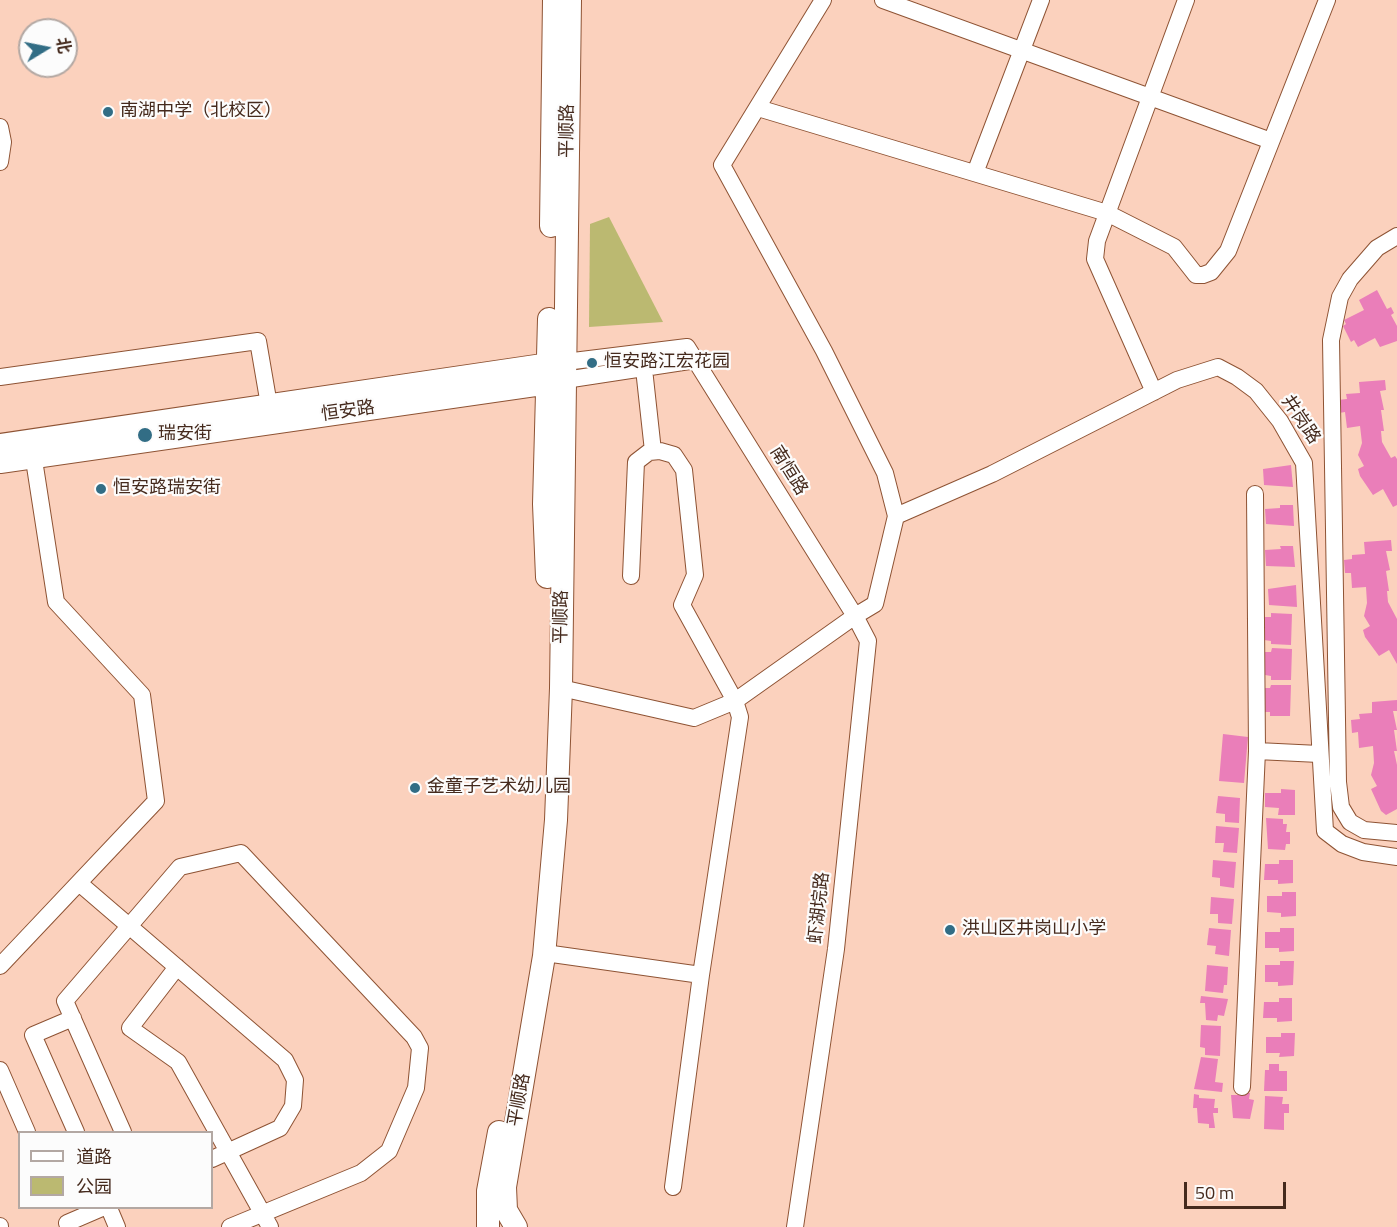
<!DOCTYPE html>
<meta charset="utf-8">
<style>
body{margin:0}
#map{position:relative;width:1397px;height:1227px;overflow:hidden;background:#fbd1bd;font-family:"Titillium Web","Noto Sans SC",sans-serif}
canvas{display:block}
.legend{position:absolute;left:18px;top:1131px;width:195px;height:78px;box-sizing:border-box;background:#fcfcfc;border:2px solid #b3a8a3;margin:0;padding:8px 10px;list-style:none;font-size:18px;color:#452a1d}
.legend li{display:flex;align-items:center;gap:12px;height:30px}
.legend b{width:30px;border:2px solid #b3a8a3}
.north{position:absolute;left:18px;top:18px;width:60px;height:60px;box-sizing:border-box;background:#fcfcfc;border:2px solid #b3a8a3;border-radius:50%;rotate:80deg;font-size:16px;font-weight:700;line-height:24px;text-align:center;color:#452a1d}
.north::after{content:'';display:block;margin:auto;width:21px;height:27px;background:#326d85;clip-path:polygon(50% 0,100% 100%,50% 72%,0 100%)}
.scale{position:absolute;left:1184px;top:1182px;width:102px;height:27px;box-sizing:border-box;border:3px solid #452a1d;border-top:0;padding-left:8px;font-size:18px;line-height:21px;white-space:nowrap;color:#452a1d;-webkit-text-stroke:4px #fcfcfc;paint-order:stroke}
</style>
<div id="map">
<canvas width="1397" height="1227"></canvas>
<ul class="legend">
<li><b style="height:8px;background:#fff"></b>道路</li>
<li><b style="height:16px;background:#bbb971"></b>公园</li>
</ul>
<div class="north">北</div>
<div class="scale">50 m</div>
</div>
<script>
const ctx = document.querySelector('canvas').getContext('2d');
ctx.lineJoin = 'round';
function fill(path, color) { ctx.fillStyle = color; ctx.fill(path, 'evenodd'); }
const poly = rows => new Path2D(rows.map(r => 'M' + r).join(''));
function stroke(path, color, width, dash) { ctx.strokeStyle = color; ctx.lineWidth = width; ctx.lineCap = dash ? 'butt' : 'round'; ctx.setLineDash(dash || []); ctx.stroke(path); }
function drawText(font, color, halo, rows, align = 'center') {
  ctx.font = font + ' "Titillium Web","Noto Sans SC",sans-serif'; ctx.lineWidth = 4.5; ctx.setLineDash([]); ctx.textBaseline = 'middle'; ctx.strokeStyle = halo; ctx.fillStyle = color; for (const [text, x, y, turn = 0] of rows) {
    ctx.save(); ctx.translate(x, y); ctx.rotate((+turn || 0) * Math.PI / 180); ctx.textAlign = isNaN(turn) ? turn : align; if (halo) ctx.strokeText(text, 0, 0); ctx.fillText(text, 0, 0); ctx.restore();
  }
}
fill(poly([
 [609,217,663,322,589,327,590,224]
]), '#bbb971');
fill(poly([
 [1377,290,1387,309,1391,307,1394,313,1391,315,1397,326,1397,341,1380,347,1375,338,1358,347,1354,340,1351,342,1343,326,1346,324,1344,320,1364,310,1359,300],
 [1385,380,1386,390,1380,391,1384,410,1381,410,1384,431,1381,431,1382,442,1391,458,1395,456,1397,459,1397,505,1393,507,1383,489,1373,495,1360,476,1358,469,1364,466,1358,455,1362,443,1360,426,1347,428,1345,412,1339,413,1338,400,1347,399,1346,394,1360,393,1359,382],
 [1291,465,1293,487,1264,485,1263,469],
 [1280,505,1293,505,1294,526,1266,524,1265,509,1280,508],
 [1391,540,1392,551,1386,551,1390,570,1386,571,1389,591,1387,591,1388,602,1397,619,1397,664,1389,650,1379,656,1365,637,1363,630,1370,626,1364,616,1367,603,1366,587,1352,588,1351,573,1345,573,1344,560,1352,559,1352,555,1365,554,1364,542],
 [1280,546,1293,546,1295,567,1266,566,1265,550,1281,549],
 [1296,585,1297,607,1269,605,1268,589],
 [1271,613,1292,614,1291,645,1271,644,1271,641,1264,640,1265,617,1271,617],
 [1272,648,1292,649,1291,680,1271,680,1271,676,1265,675,1265,652,1271,652],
 [1271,685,1291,685,1290,716,1270,716,1270,712,1264,712,1264,688,1270,688],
 [1397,700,1397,711,1393,711,1397,730,1394,730,1397,751,1394,751,1397,765,1397,809,1386,815,1381,811,1371,789,1377,786,1371,775,1374,763,1373,746,1359,748,1358,732,1352,733,1351,720,1360,719,1359,714,1372,713,1372,702],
 [1223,734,1248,737,1244,783,1219,781],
 [1281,789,1295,790,1295,815,1278,815,1279,808,1265,807,1265,793,1281,793],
 [1218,796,1240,798,1239,823,1225,822,1225,814,1216,813],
 [1266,818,1283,819,1283,824,1287,824,1286,832,1290,832,1290,844,1286,844,1285,850,1268,849],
 [1216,826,1239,828,1237,853,1223,852,1224,843,1215,843],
 [1213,860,1236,862,1234,888,1220,886,1220,878,1212,877],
 [1279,860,1293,860,1293,883,1278,884,1278,880,1264,880,1265,864,1279,864],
 [1282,892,1296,892,1296,916,1281,917,1281,913,1267,912,1267,896,1282,896],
 [1211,897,1234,899,1232,924,1218,923,1218,914,1210,914],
 [1209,928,1231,930,1229,956,1215,954,1216,946,1207,945],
 [1280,928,1294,928,1294,951,1279,952,1279,948,1265,948,1265,932,1280,932],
 [1280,961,1294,961,1293,985,1278,986,1278,982,1265,982,1265,965,1280,965],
 [1207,965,1228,967,1227,985,1224,985,1223,993,1205,991],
 [1201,996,1228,999,1224,1016,1218,1015,1217,1021,1206,1020,1205,1003,1200,1003],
 [1279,998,1292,998,1292,1021,1277,1022,1277,1018,1263,1018,1264,1002,1279,1002],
 [1201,1025,1221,1026,1220,1056,1205,1055,1205,1048,1200,1047],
 [1281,1033,1295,1033,1294,1056,1279,1057,1280,1053,1266,1053,1266,1037,1281,1037],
 [1201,1057,1218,1059,1215,1082,1223,1083,1222,1092,1194,1089],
 [1269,1064,1279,1064,1279,1071,1287,1071,1287,1091,1264,1091,1265,1070,1269,1070],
 [1238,1092,1250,1093,1249,1099,1254,1100,1250,1119,1233,1118,1231,1095,1238,1095],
 [1194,1094,1199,1095,1199,1098,1215,1099,1214,1108,1218,1108,1218,1113,1213,1113,1215,1128,1209,1128,1209,1124,1198,1123,1197,1108,1193,1108],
 [1265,1096,1283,1097,1282,1104,1289,1104,1289,1113,1284,1113,1284,1130,1264,1129]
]), '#ea7eb9');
const minor = poly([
 [883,0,1271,141],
 [758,108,1107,213,1174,247,1196,275,1203,275,1211,272,1228,251,1327,0],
 [0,127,3,142,0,162],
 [975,173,1041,0],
 [1397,236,1377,248,1350,279,1340,297,1331,340,1338,782,1341,807,1350,822,1364,830,1397,833],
 [644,369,653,451],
 [0,377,258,341,269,405],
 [565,380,696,360],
 [1154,392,1095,259,1097,241,1186,0],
 [896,516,992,474,1177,380,1218,367,1237,377,1256,391,1280,421,1304,463,1325,831,1342,844,1363,852,1397,857],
 [631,576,636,462,649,452,660,451,674,455,684,470,695,575,682,605,735,701,740,717,701,975,673,1187],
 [561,688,694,718,735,701,855,616,687,347,565,362],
 [1257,751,1319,754],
 [79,883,285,1060,295,1080,293,1106,280,1128,212,1159],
 [545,953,701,975],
 [0,966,156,801,142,695,56,602,32,447],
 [177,967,130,1028,178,1062,270,1227],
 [73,1018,33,1035,76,1132],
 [0,1070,27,1132],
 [1242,1087,1257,751,1255,494],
 [123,1132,65,1001,180,867,241,853,414,1037,420,1048,416,1088,389,1151,361,1173,230,1227],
 [109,1208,117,1227],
 [67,1223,102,1208],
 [0,1226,0,1227],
 [795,1227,836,949,868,641,855,616,875,604,896,516,885,473,824,351,722,165,823,0]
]);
const secondary = poly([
 [551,226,554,0],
 [0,445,563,362],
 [0,462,563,381],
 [547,577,544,504,549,319],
 [488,1227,488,1191,499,1132],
 [516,1227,506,1210,505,1187,544,956,556,820,561,688,570,0]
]);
stroke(minor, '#8e5334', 18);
stroke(secondary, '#8e5334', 24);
stroke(minor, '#fff', 16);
stroke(secondary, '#fff', 22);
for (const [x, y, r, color] of [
 [108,112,6,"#326d85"],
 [592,363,6,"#326d85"],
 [145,435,8,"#326d85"],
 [101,489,6,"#326d85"],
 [415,788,6,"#326d85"],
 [950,930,6,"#326d85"]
]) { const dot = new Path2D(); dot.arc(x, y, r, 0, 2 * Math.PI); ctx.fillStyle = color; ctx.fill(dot); stroke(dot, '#fcfcfc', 2); }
drawText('18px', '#452a1d', '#fcfcfc', [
 ["南湖中学（北校区）",120,112],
 ["恒安路江宏花园",604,363],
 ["瑞安街",158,435],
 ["恒安路瑞安街",113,489],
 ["金童子艺术幼儿园",427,788],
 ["洪山区井岗山小学",962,930]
], 'left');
drawText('18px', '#452a1d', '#fcfcfc', [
 ["平顺路",568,131,-89],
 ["恒安路",348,412,-8],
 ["井岗路",1300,420,56],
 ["南恒路",788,471,58],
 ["平顺路",562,617,-89],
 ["虾湖垸路",820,908,-84],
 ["平顺路",520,1100,-80]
]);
</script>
